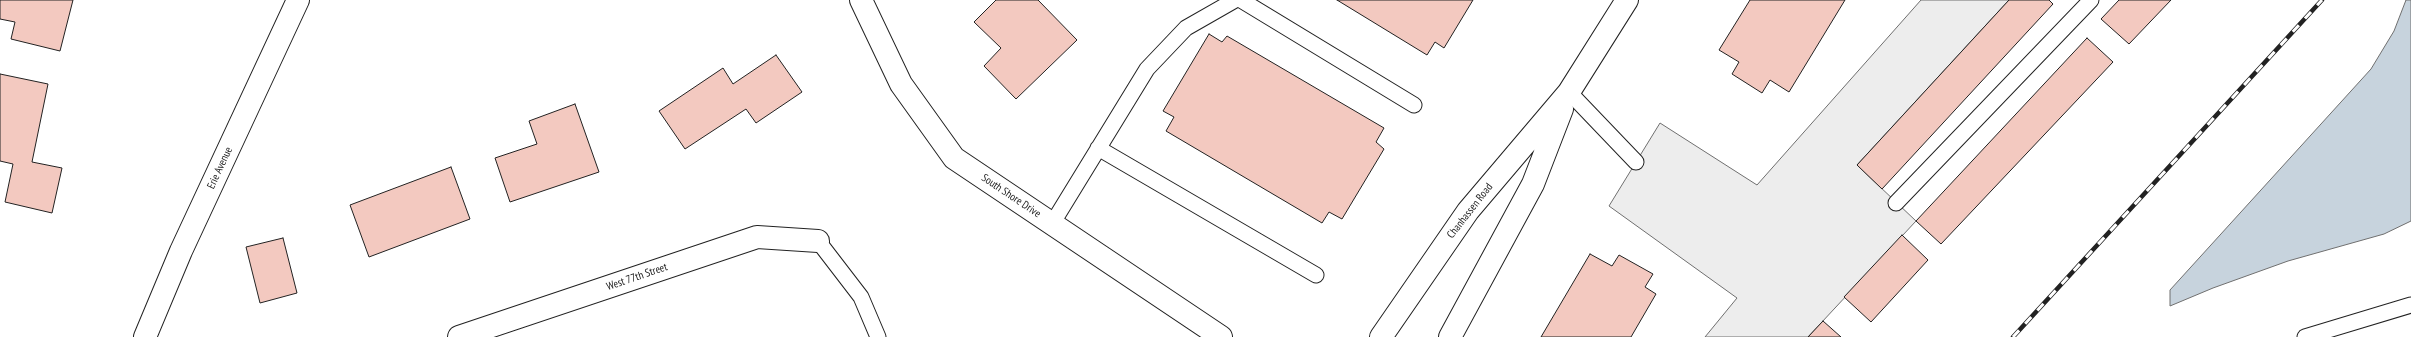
<!DOCTYPE html>
<style>
body{margin:0}
canvas{display:block;background:#fff}
</style>
<canvas width="2411" height="337"></canvas>
<script>
const ctx = document.querySelector('canvas').getContext('2d');
ctx.lineJoin = 'round';
function fill(path, color) { ctx.fillStyle = color; ctx.fill(path, 'evenodd'); }
const poly = rows => new Path2D(rows.map(r => 'M' + r).join(''));
function stroke(path, color, width, dash) { ctx.strokeStyle = color; ctx.lineWidth = width; ctx.lineCap = dash ? 'butt' : 'round'; ctx.setLineDash(dash || []); ctx.stroke(path); }
function drawText(font, color, halo, rows, align = 'center') {
  ctx.font = font + ' "PT Sans Narrow",sans-serif'; ctx.lineWidth = 3; ctx.setLineDash([]); ctx.textBaseline = 'middle'; ctx.strokeStyle = halo; ctx.fillStyle = color; for (const [text, x, y, turn = 0] of rows) {
    ctx.save(); ctx.translate(x, y); ctx.rotate((+turn || 0) * Math.PI / 180); ctx.textAlign = isNaN(turn) ? turn : align; if (halo) ctx.strokeText(text, 0, 0); ctx.fillText(text, 0, 0); ctx.restore();
  }
}
const parking = poly([
 [1921,0,2009,0,1857,165,1916,221,1808,337,1705,337,1737,298,1609,206,1660,123,1757,185,1921,0]
]);
fill(parking, '#ededed');
stroke(parking, '#6f6f6f', 1);
const water = poly([
 [2406,0,2411,0,2411,221,2384,234,2288,261,2213,288,2170,306,2170,290,2371,69,2394,31,2406,0]
]);
fill(water, '#c7d3dd');
stroke(water, '#6f6f6f', 1);
const building = poly([
 [0,0,73,0,60,51,11,39,15,22,0,19,0,0],
 [996,0,1038,0,1077,40,1016,99,984,66,1001,48,974,22,996,0],
 [1337,0,1473,0,1444,48,1435,42,1427,55,1337,0],
 [1750,0,1845,0,1789,92,1770,80,1762,93,1732,74,1739,62,1719,50,1750,0],
 [2009,0,2049,0,2053,4,1882,189,1857,165,2009,0],
 [2119,0,2171,0,2129,44,2101,19,2119,0],
 [1209,34,1222,42,1227,36,1384,128,1376,142,1384,149,1342,219,1329,212,1322,223,1166,131,1174,117,1163,111,1209,34],
 [2087,38,2113,62,1941,244,1916,221,2087,38],
 [776,55,802,92,756,123,746,109,685,149,659,111,723,68,733,84,776,55],
 [0,74,48,84,32,162,62,168,52,213,5,202,13,164,0,161,0,74],
 [575,104,599,172,510,202,495,158,537,144,529,121,575,104],
 [451,167,470,219,369,257,350,205,451,167],
 [1902,235,1928,260,1871,322,1844,297,1902,235],
 [283,238,297,293,260,303,246,247,283,238],
 [1590,254,1612,266,1619,255,1653,274,1645,287,1656,294,1631,337,1541,337,1590,254],
 [1823,321,1841,337,1808,337,1823,321]
]);
fill(building, '#f3c9c0');
stroke(building, '#222', 1);
const service = poly([
 [1241,0,1414,105],
 [1569,92,1636,162],
 [1098,148,1316,275],
 [1896,203,2091,0],
 [1052,224,1147,69,1186,28,1235,0],
 [818,241,861,297,878,337],
 [2305,337,2411,305]
]);
const minor = poly([
 [861,0,901,84,954,158,1221,337],
 [145,337,181,251,298,0],
 [459,337,757,237,818,241]
]);
const primary = poly([
 [1381,337,1468,211,1569,92,1627,0],
 [1450,337,1533,184,1562,109]
]);
stroke(service, '#222', 17);
stroke(minor, '#222', 24);
stroke(primary, '#222', 24);
stroke(service, '#fff', 15);
stroke(minor, '#fff', 22);
stroke(primary, '#fff', 22);
const rail = poly([
 [2013,337,2322,0]
]);
stroke(rail, '#222', 4.5);
stroke(rail, '#fff', 3, [9]);
drawText('11px', '#222', '#fff', [
 ["Erie Avenue",220,168,-65],
 ["South Shore Drive",1011,196,34],
 ["Chanhassen Road",1470,211,-52],
 ["West 77th Street",637,277,-19]
]);
</script>
